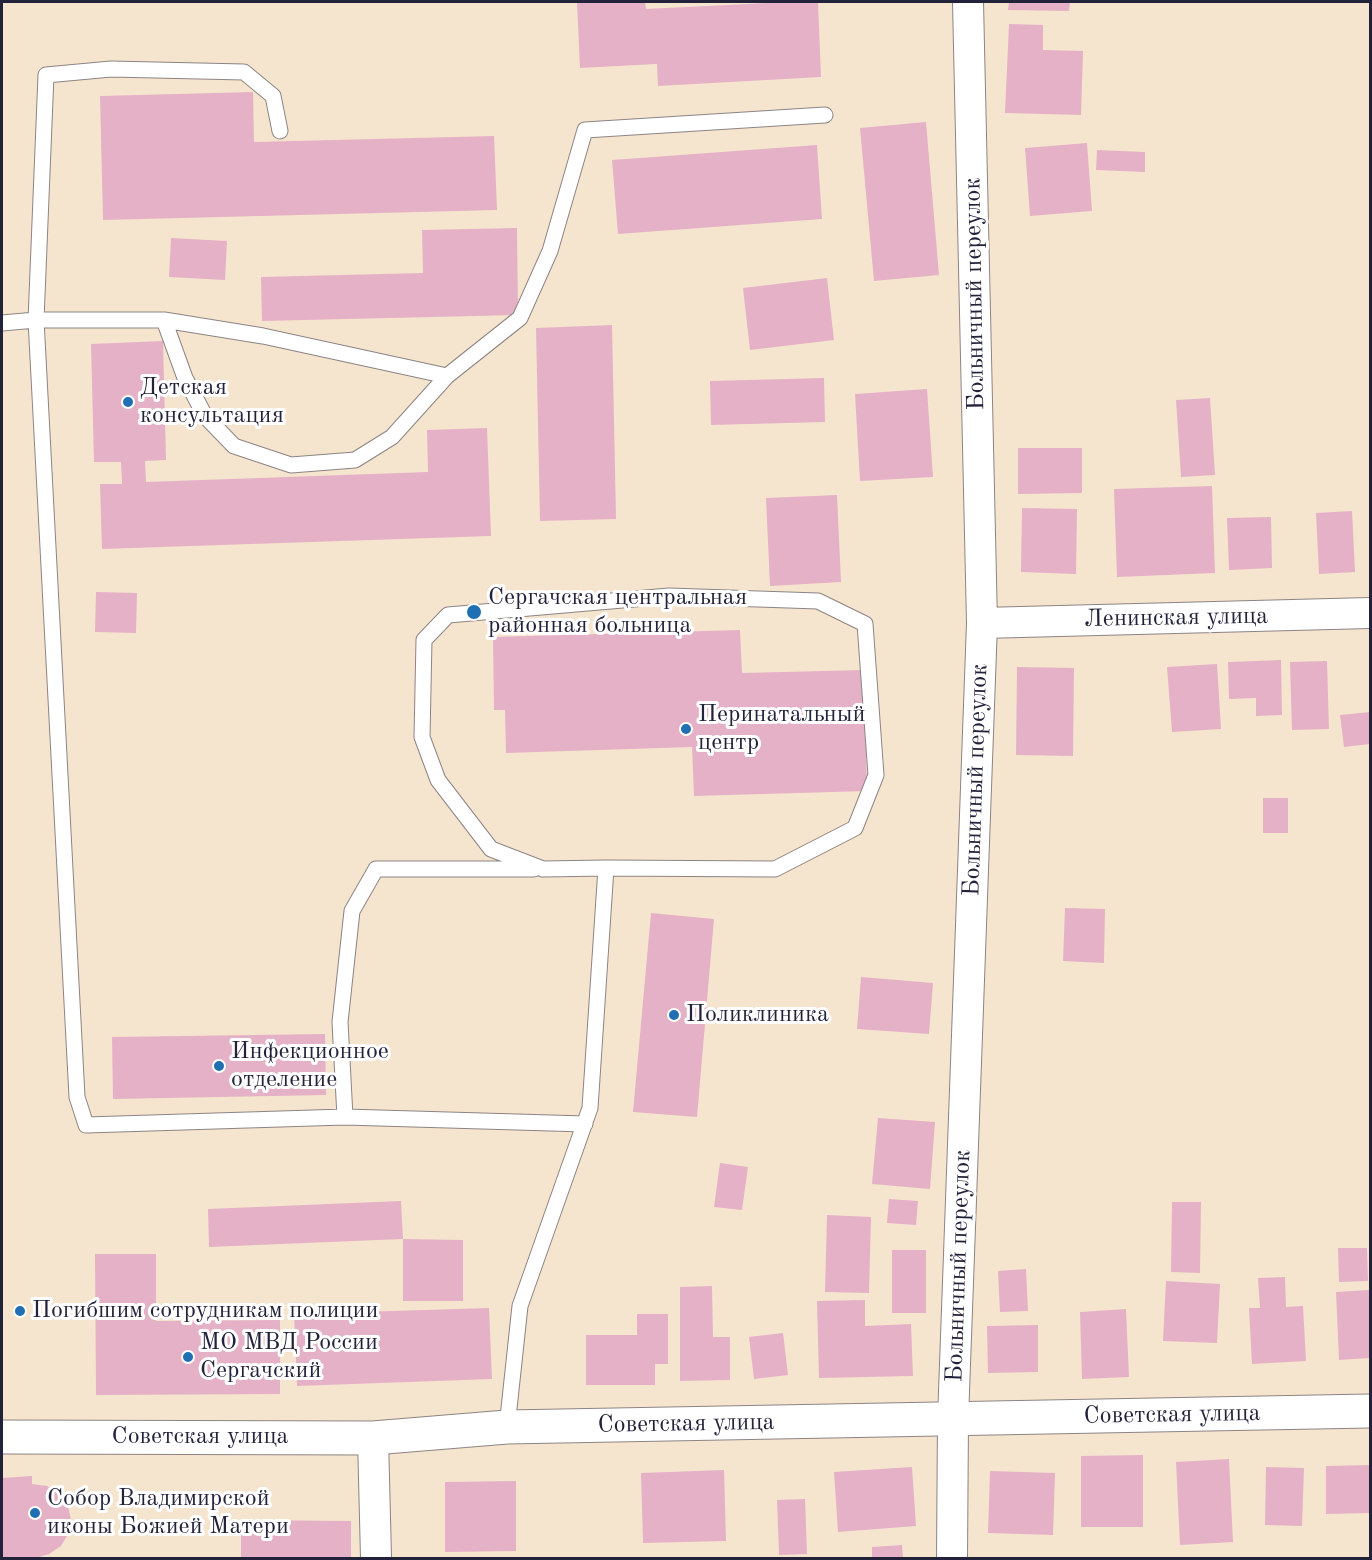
<!DOCTYPE html>
<meta charset="utf-8">
<style>
body{margin:0}
#map{position:relative;width:1372px;height:1560px;overflow:hidden;background:#f6e5ce;font-family:"Old Standard TT",serif}
canvas{display:block}
.frame{position:absolute;inset:0;border:3px solid #22223b;pointer-events:none}
</style>
<div id="map">
<canvas width="1372" height="1560"></canvas>
<div class="frame"></div>
</div>
<script>
const ctx = document.querySelector('canvas').getContext('2d');
ctx.lineJoin = 'round';
function fill(path, color) { ctx.fillStyle = color; ctx.fill(path, 'evenodd'); }
const poly = rows => new Path2D(rows.map(r => 'M' + r).join(''));
function stroke(path, color, width, dash) { ctx.strokeStyle = color; ctx.lineWidth = width; ctx.lineCap = dash ? 'butt' : 'round'; ctx.setLineDash(dash || []); ctx.stroke(path); }
function drawText(font, color, halo, rows, align = 'center') {
  ctx.font = font + ' "Old Standard TT",serif'; ctx.lineWidth = 6; ctx.setLineDash([]); ctx.textBaseline = 'middle'; ctx.strokeStyle = halo; ctx.fillStyle = color; for (const [text, x, y, turn = 0] of rows) {
    ctx.save(); ctx.translate(x, y); ctx.rotate((+turn || 0) * Math.PI / 180); ctx.textAlign = isNaN(turn) ? turn : align; if (halo) ctx.strokeText(text, 0, 0); ctx.fillText(text, 0, 0); ctx.restore();
  }
}
fill(poly([
 [577,2,645,2,646,9,787,2,818,2,821,77,658,86,657,64,580,68],
 [1009,2,1070,2,1069,11,1008,10],
 [1009,24,1043,25,1043,50,1083,51,1081,115,1005,113],
 [253,92,254,142,494,136,497,210,103,220,100,96],
 [926,122,939,275,874,281,860,128],
 [1087,143,1092,211,1030,216,1025,148],
 [817,145,822,219,618,234,612,160],
 [1097,150,1145,152,1145,172,1096,170],
 [517,228,518,315,262,321,261,277,423,273,422,230],
 [171,238,227,241,225,280,169,277],
 [827,278,834,340,750,350,743,288],
 [612,325,616,519,540,521,536,328],
 [163,341,166,460,145,461,146,482,428,472,427,430,487,428,491,536,102,549,100,484,122,484,121,462,94,462,91,344],
 [824,378,825,422,711,425,710,381],
 [927,389,933,477,860,481,855,394],
 [1210,398,1215,475,1181,477,1176,400],
 [1018,448,1082,448,1082,493,1018,494],
 [1212,486,1215,573,1117,577,1114,489],
 [837,495,841,582,770,586,766,498],
 [1022,508,1077,509,1076,574,1021,572],
 [1352,511,1355,572,1319,574,1316,513],
 [1271,517,1272,568,1229,570,1227,518],
 [96,592,137,593,136,633,95,632],
 [740,630,742,673,864,670,867,791,694,796,692,747,506,753,505,710,494,710,493,637],
 [1281,660,1282,715,1256,716,1256,698,1229,699,1228,662],
 [1327,661,1329,729,1292,730,1290,662],
 [1217,664,1221,729,1172,732,1167,667],
 [1017,667,1074,668,1073,756,1016,755],
 [1370,712,1370,744,1344,747,1340,715],
 [1263,798,1288,798,1288,833,1263,833],
 [1065,908,1105,909,1104,963,1063,961],
 [651,913,714,919,697,1117,633,1112],
 [861,977,933,983,929,1034,857,1029],
 [325,1034,326,1095,113,1099,112,1037],
 [878,1118,935,1122,930,1189,872,1184],
 [720,1163,748,1167,742,1210,714,1207],
 [889,1199,918,1201,916,1225,887,1223],
 [401,1201,403,1239,209,1247,208,1209],
 [1172,1202,1201,1202,1200,1273,1171,1272],
 [827,1215,871,1217,869,1293,825,1292],
 [403,1239,463,1240,463,1301,403,1301],
 [1338,1248,1367,1248,1368,1281,1339,1282],
 [892,1250,926,1250,926,1313,892,1313],
 [95,1254,156,1254,156,1321,280,1320,280,1394,96,1395],
 [1026,1269,1028,1311,1000,1312,998,1271],
 [1285,1277,1286,1307,1303,1306,1306,1361,1252,1364,1249,1308,1260,1308,1258,1278],
 [1166,1281,1220,1284,1217,1343,1163,1341],
 [712,1286,713,1337,730,1337,730,1380,680,1381,680,1287],
 [1369,1290,1370,1358,1339,1360,1336,1292],
 [865,1300,865,1326,911,1324,913,1376,819,1378,817,1301],
 [489,1308,492,1379,297,1386,294,1314],
 [1126,1309,1129,1377,1082,1379,1080,1312],
 [637,1314,668,1314,668,1364,655,1364,655,1385,586,1385,586,1335,637,1335],
 [1038,1325,1038,1372,988,1373,987,1326],
 [783,1333,788,1375,754,1379,749,1337],
 [1143,1455,1143,1527,1081,1527,1081,1456],
 [1229,1459,1233,1542,1180,1545,1176,1462],
 [1370,1465,1370,1513,1326,1514,1326,1466],
 [912,1467,916,1526,838,1532,834,1472],
 [1266,1467,1304,1468,1302,1526,1265,1525],
 [724,1470,726,1541,643,1543,641,1473],
 [990,1471,1055,1473,1053,1535,988,1533],
 [32,1476,32,1484,47,1486,59,1494,68,1506,71,1520,68,1534,61,1546,49,1554,36,1558,2,1558,2,1478],
 [516,1481,516,1551,445,1552,445,1482],
 [805,1499,807,1554,779,1555,777,1500],
 [241,1520,351,1521,351,1558,241,1558],
 [902,1545,903,1558,872,1558,872,1547]
]), '#e5b1c7');
const service = poly([
 [280,131,273,96,244,72,111,69,46,75,36,320,164,320,263,336,447,376,520,318,550,251,585,130,825,115],
 [164,320,185,378,205,416,234,446,291,465,355,460,392,437,447,376],
 [2,323,36,320,77,1097,86,1125,345,1117],
 [534,869,376,869,352,911,340,1022,345,1117,585,1124],
 [507,1427,520,1306,590,1108,606,868,775,869,855,828,876,775,865,624,818,601,669,596,448,615,424,640,422,737,438,780,491,849,543,869,606,868]
]);
const minor = poly([
 [982,623,1370,613],
 [373,1438,376,1558],
 [952,1558,953,1419,982,623,968,2]
]);
const secondary = poly([
 [2,1437,373,1438,507,1427,1370,1411]
]);
stroke(service, '#8c8484', 17);
stroke(minor, '#8c8484', 32);
stroke(secondary, '#8c8484', 35);
stroke(service, '#fff', 15);
stroke(minor, '#fff', 30);
stroke(secondary, '#fff', 33);
for (const [x, y, r, color] of [
 [128,402,6,"#1f6fb2"],
 [474,612,8,"#1f6fb2"],
 [686,729,6,"#1f6fb2"],
 [674,1015,6,"#1f6fb2"],
 [219,1066,6,"#1f6fb2"],
 [20,1311,6,"#1f6fb2"],
 [188,1357,6,"#1f6fb2"],
 [35,1513,6,"#1f6fb2"]
]) { const dot = new Path2D(); dot.arc(x, y, r, 0, 2 * Math.PI); ctx.fillStyle = color; ctx.fill(dot); stroke(dot, '#fff', 2); }
drawText('24px', '#22223b', '#fff', [
 ["Больничный переулок",975,294,-91],
 ["Ленинская улица",1176,618,-1],
 ["Больничный переулок",976,780,-88],
 ["Больничный переулок",959,1266,-88],
 ["Советская улица",1172,1415,-1],
 ["Советская улица",686,1424,-1],
 ["Советская улица",200,1437]
]);
drawText('24px', '#22223b', '#fff', [
 ["Детская",140,388],
 ["консультация",140,416],
 ["Сергачская центральная",488,598],
 ["районная больница",488,626],
 ["Перинатальный",698,715],
 ["центр",698,743],
 ["Поликлиника",686,1015],
 ["Инфекционное",231,1052],
 ["отделение",231,1080],
 ["Погибшим сотрудникам полиции",32,1311],
 ["МО МВД России",200,1343],
 ["Сергачский",200,1371],
 ["Собор Владимирской",47,1499],
 ["иконы Божией Матери",47,1527]
], 'left');
</script>
